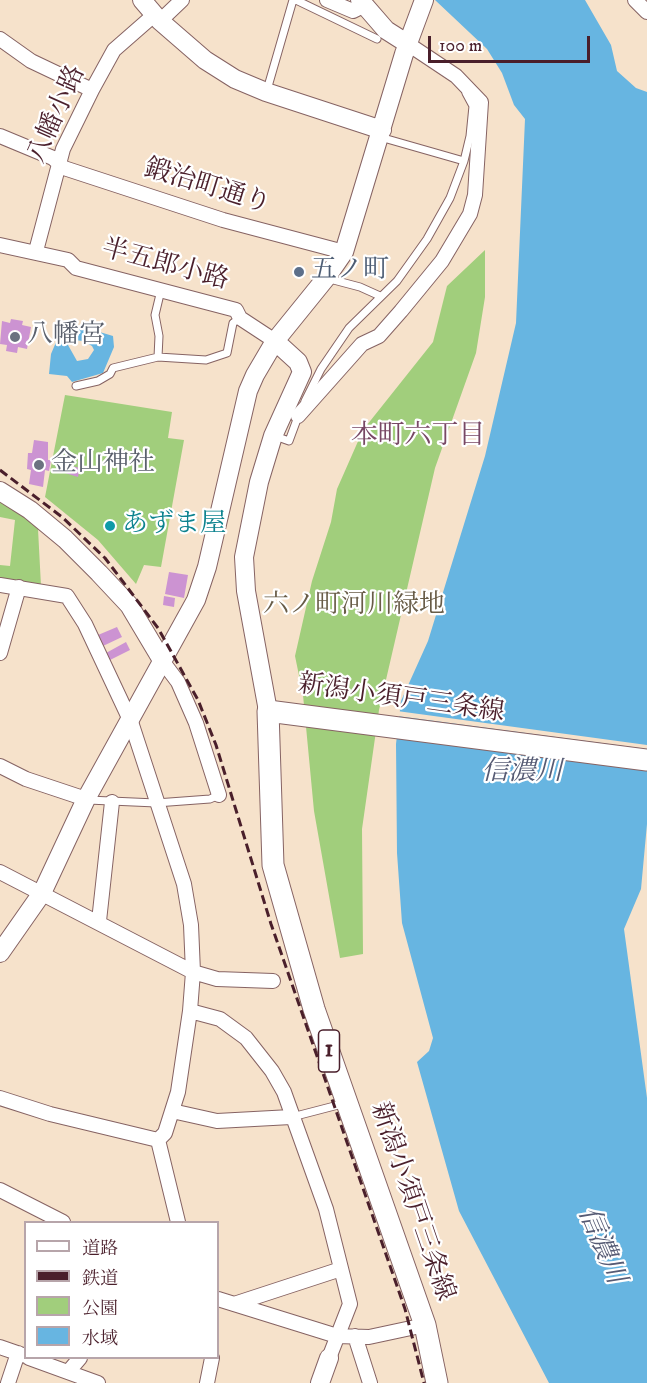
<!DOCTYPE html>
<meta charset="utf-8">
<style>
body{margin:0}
#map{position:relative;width:647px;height:1383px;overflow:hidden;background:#f6e2cb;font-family:"IM FELL DW Pica","Noto Serif JP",serif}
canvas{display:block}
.legend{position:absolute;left:24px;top:1221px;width:195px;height:138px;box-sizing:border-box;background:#fff;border:2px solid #b7a5aa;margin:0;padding:8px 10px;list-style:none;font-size:18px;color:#4a1f2b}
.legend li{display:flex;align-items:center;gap:12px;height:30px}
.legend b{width:30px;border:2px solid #b7a5aa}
.scale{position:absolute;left:428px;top:36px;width:162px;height:27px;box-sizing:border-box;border:3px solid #4a1f2b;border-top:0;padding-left:8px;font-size:18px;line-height:21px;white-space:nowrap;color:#4a1f2b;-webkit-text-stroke:4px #fff;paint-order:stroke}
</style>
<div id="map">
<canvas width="647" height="1383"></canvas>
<ul class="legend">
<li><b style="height:8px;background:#fff"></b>道路</li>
<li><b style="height:8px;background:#4a1f2b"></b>鉄道</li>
<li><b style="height:16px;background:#a1ce7c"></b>公園</li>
<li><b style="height:16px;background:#67b5e1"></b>水域</li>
</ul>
<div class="scale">100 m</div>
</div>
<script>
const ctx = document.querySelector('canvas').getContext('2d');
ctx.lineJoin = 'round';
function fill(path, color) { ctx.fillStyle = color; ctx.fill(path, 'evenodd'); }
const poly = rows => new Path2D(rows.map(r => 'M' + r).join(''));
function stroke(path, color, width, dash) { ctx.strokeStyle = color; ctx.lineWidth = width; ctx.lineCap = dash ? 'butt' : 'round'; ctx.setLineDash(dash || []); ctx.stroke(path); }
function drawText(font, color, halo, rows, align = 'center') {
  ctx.font = font + ' "IM FELL DW Pica","Noto Serif JP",serif'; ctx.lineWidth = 4.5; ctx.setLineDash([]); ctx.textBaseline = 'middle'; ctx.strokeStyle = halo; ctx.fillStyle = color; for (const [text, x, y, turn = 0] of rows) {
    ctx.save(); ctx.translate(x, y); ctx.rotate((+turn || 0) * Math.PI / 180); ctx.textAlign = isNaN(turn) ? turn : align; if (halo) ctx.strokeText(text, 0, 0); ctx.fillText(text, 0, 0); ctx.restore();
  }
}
fill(poly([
 [485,250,485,297,476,353,435,468,379,710,362,829,363,954,340,958,314,811,303,695,295,656,312,581,331,522,337,489,363,430,433,342,447,286],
 [65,395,172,412,168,438,184,440,161,567,144,565,136,584,98,540,45,497],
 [0,496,32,517,38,529,41,586,0,580,0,565,10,566,15,520,0,517]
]), '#a1ce7c');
fill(poly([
 [435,0,585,0,611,45,617,71,636,88,647,92,647,824,641,889,624,929,647,1098,647,1383,549,1383,459,1211,417,1062,429,1051,433,1038,402,923,397,853,396,744,401,701,428,641,485,456,516,323,525,119,514,105,502,73,487,49],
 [67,326,83,327,113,336,114,347,103,373,72,382,67,376,49,374,51,354,62,328],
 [74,340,83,341,92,346,94,350,88,359,77,361,68,345]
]), '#67b5e1');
fill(poly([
 [397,711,647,745,647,749,397,716]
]), '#f6e2cb');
fill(poly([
 [11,319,23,321,22,325,31,327,27,349,18,347,17,353,6,351,7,345,0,344,2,321,10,323],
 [34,440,48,442,48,460,51,460,49,471,45,470,43,487,29,484,31,470,27,469,28,453,32,453],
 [68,465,80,468,78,477,65,473],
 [112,521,114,528,108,530,106,523],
 [169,572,188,575,184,598,165,594],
 [164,596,175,598,174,607,163,605],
 [117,627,122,637,103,646,98,635],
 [126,642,130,650,110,660,106,653]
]), '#cc93d2');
const lane = poly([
 [296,0,377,39],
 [267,90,293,0],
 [380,137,464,161],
 [326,278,360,287,380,296],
 [158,357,159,336,155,315,161,290],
 [76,386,98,381,110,374,113,368,158,357,206,360,227,353,233,323,240,318],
 [305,401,321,369,349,328,397,281,427,239,450,198,464,161,470,136,473,106,466,93],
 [275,436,289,441,299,414],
 [88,800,156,803,210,799,219,795],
 [292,1117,346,1103]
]);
const street = poly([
 [327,0,353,11,365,5],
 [635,0,647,12],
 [160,21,182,0],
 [0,39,31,61,92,90],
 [0,136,53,158,64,168,223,220,344,252],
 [0,245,68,260,76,268,236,310,240,318,275,341],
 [36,251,63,149,92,90,114,50,154,15],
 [298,416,362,344,379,336,401,311,442,261,470,214,475,195,481,102,456,76,408,44],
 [0,585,67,596,85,624,131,722,184,884,191,925,193,972,190,1011,178,1092,165,1133,158,1140],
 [0,653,19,587],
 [163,662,178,682,196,723,219,795],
 [0,766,26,779,86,799],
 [0,872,193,972,217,979,273,981],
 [99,921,112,802],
 [190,1011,220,1019,246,1038,272,1071,284,1092,326,1209,350,1304,329,1358],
 [0,1098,50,1114,158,1140],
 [172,1111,217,1121,291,1117],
 [158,1140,178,1222],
 [0,1190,63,1222],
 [218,1299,337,1336,369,1337,425,1325],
 [234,1304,341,1269],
 [355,1336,370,1383],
 [0,1347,26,1356],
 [29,1358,98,1383],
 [68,1372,80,1358],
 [8,1383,18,1353],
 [207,1383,212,1358]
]);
const secondary = poly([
 [142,0,160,21,205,60,235,79,266,92,382,130],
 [360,0,386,30,408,44],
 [0,491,30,510,65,539,99,573,129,605,163,662],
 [268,711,246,591,244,557,259,482,273,436,302,372,298,362,275,341],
 [0,953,42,893,86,799,196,600,207,567,248,391,255,375,275,341,326,278,344,252,404,54,424,0],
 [320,1383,329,1358]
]);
const primary = poly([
 [437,1383,425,1325,314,1009,273,865,268,711,647,760]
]);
stroke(lane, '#866363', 9);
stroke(street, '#866363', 16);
stroke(secondary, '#866363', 20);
stroke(primary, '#866363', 23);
stroke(lane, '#fff', 7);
stroke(street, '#fff', 14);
stroke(secondary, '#fff', 18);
stroke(primary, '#fff', 21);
stroke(poly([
 [0,470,62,517,105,558,158,628,198,700,216,745,271,924,405,1309,424,1383]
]), '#4a1f2b', 3, [9, 4.5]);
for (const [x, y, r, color] of [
 [299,272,6,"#5c6f8a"],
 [15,337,6,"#6b7280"],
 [39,465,6,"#6b7280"],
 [110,526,6,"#0f9aa8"]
]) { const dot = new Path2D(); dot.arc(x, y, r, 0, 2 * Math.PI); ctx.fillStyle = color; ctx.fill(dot); stroke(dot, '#fff', 2); }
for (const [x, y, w] of [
 [329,1051,21]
]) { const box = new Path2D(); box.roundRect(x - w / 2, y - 21, w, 42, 4.5); ctx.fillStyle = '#fff'; ctx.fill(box); stroke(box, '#4a1f2b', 1.5); }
drawText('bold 24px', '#4a1f2b', null, [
 ["1",329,1051]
]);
drawText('26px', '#4a1f2b', '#fff', [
 ["八幡小路",58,115,-66],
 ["鍛治町通り",207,188,17],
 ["半五郎小路",165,266,15],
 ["新潟小須戸三条線",401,700,8],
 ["新潟小須戸三条線",411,1202,71]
]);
drawText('26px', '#4e5e75', '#fff', [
 ["五ノ町",311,272]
], 'left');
drawText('26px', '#5b616d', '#fff', [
 ["八幡宮",27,337],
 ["金山神社",51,465]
], 'left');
drawText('26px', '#0d838f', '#fff', [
 ["あずま屋",122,526]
], 'left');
drawText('26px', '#685c47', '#fff', [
 ["六ノ町河川緑地",354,607]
]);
drawText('27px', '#784865', '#fff', [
 ["本町六丁目",418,437]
]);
drawText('italic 27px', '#565b74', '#fff', [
 ["信濃川",522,773],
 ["信濃川",600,1246,67]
]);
</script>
